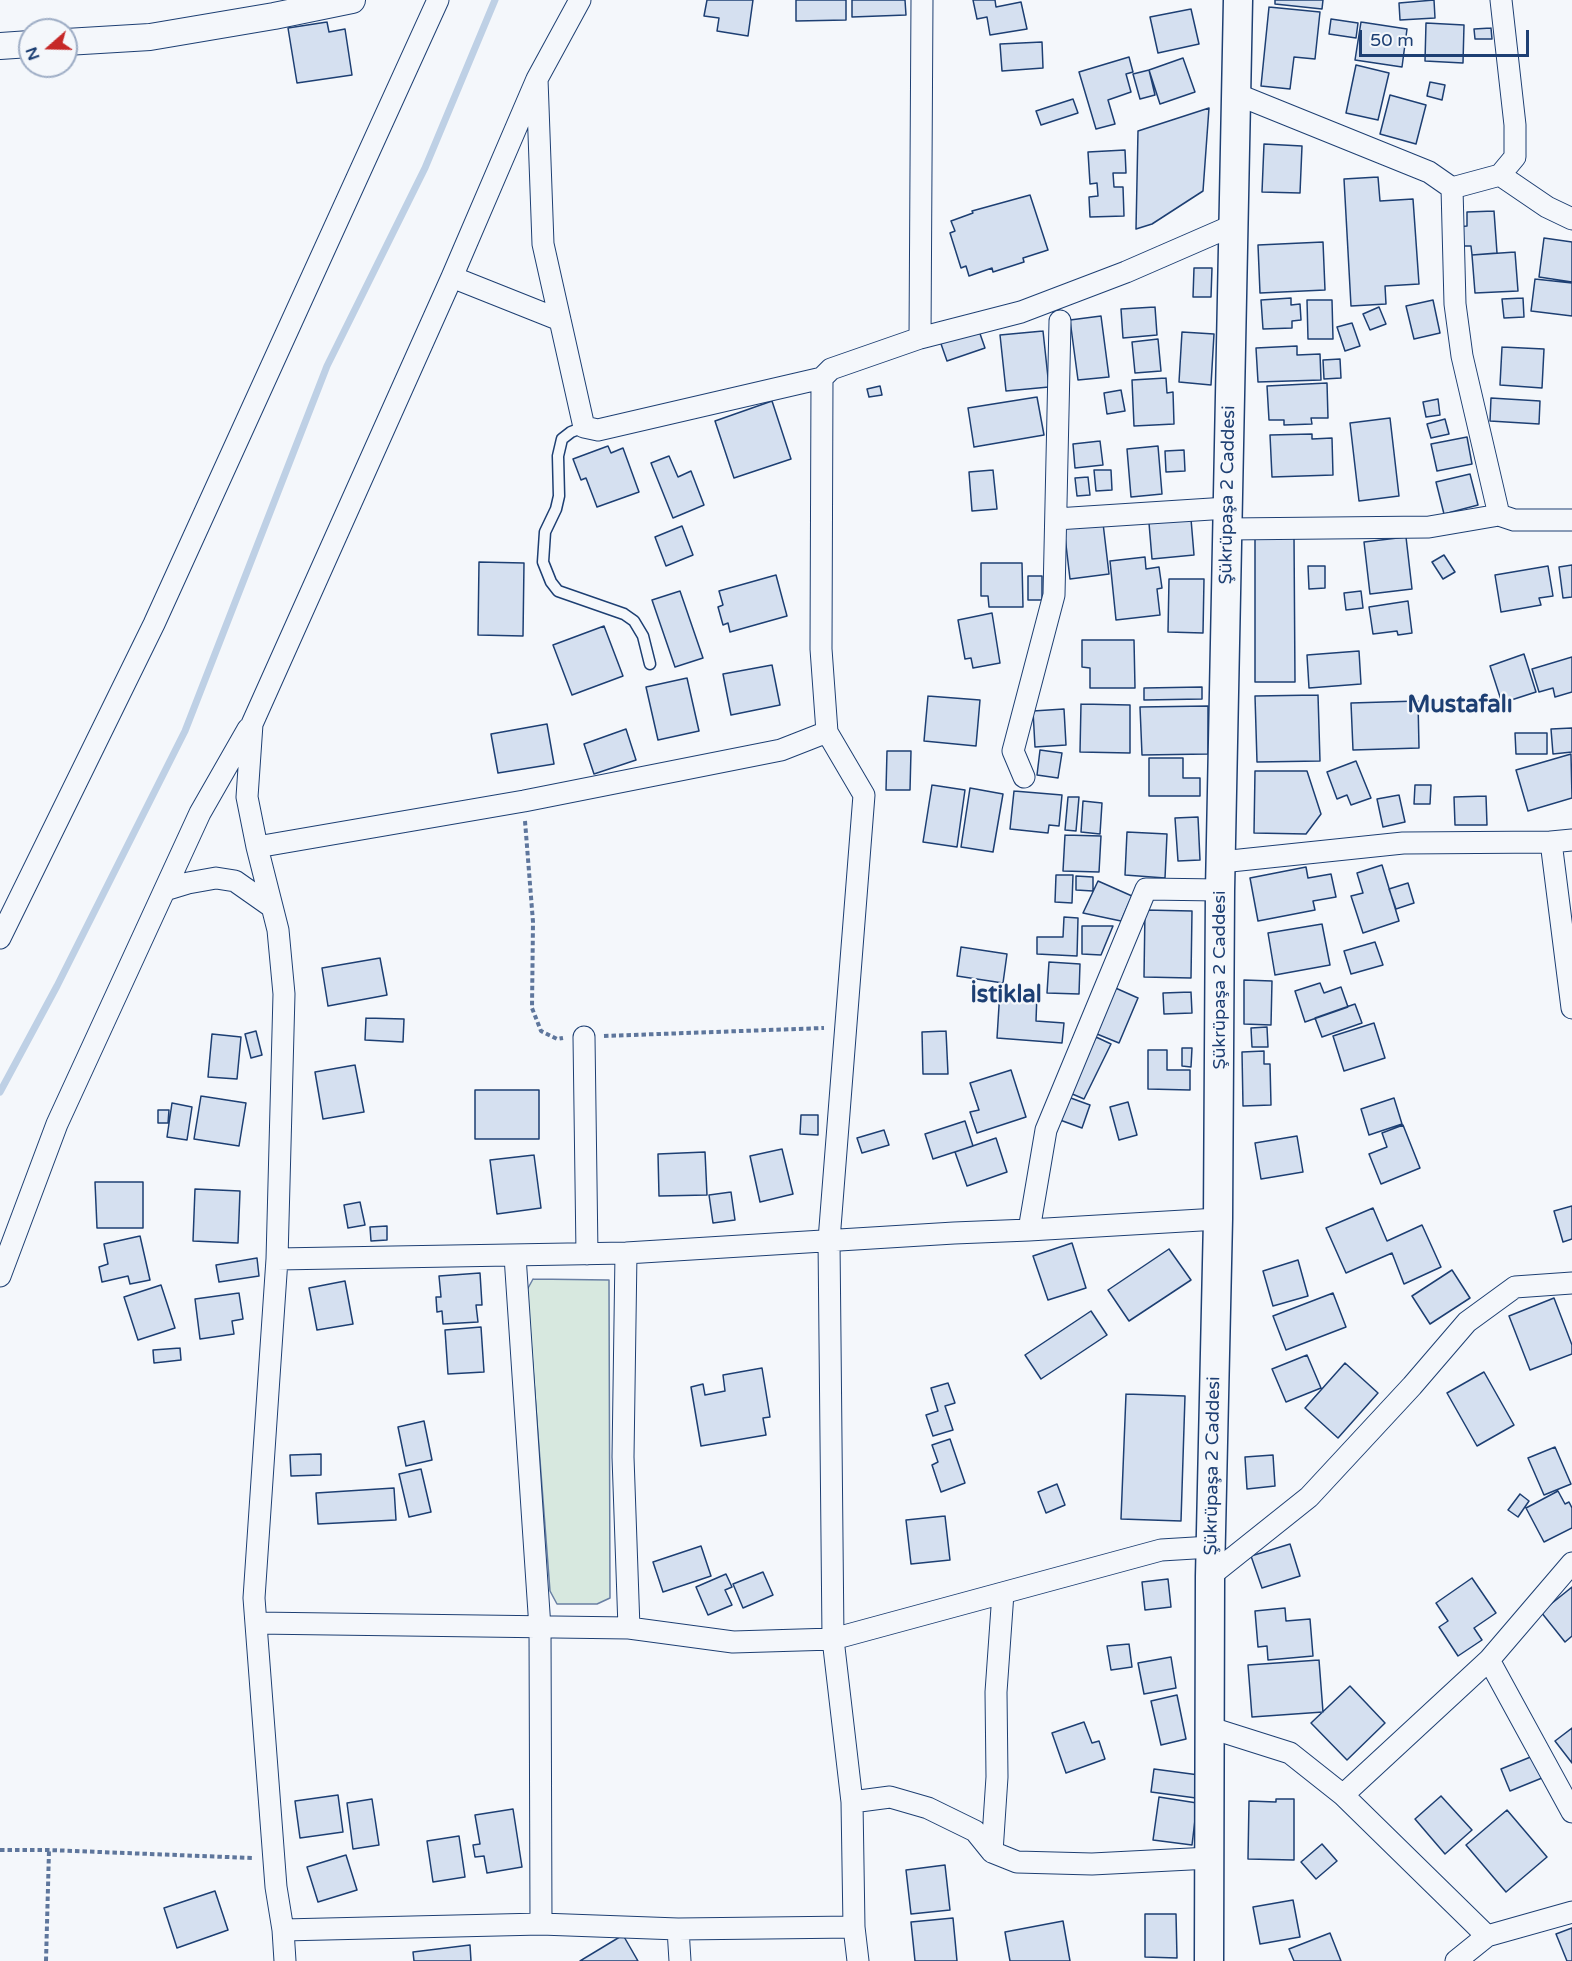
<!DOCTYPE html>
<meta charset="utf-8">
<style>
body{margin:0}
#map{position:relative;width:1572px;height:1961px;overflow:hidden;background:#f4f7fb;font-family:"Varela Round",sans-serif}
canvas{display:block}
.north{position:absolute;left:18px;top:18px;width:60px;height:60px;box-sizing:border-box;background:#f4f7fb;border:2px solid #9eadc5;border-radius:50%;rotate:250deg;font-size:16px;font-weight:700;line-height:24px;text-align:center;color:#1d3f73}
.north::after{content:'';display:block;margin:auto;width:21px;height:27px;background:#c62828;clip-path:polygon(50% 0,100% 100%,50% 72%,0 100%)}
.scale{position:absolute;left:1359px;top:30px;width:170px;height:27px;box-sizing:border-box;border:3px solid #1d3f73;border-top:0;padding-left:8px;font-size:18px;line-height:21px;white-space:nowrap;color:#1d3f73;-webkit-text-stroke:4px #f4f7fb;paint-order:stroke}
</style>
<div id="map">
<canvas width="1572" height="1961"></canvas>
<div class="north">N</div>
<div class="scale">50 m</div>
</div>
<script>
const ctx = document.querySelector('canvas').getContext('2d');
ctx.lineJoin = 'round';
function fill(path, color) { ctx.fillStyle = color; ctx.fill(path, 'evenodd'); }
const poly = rows => new Path2D(rows.map(r => 'M' + r).join(''));
function stroke(path, color, width, dash) { ctx.strokeStyle = color; ctx.lineWidth = width; ctx.lineCap = dash ? 'butt' : 'round'; ctx.setLineDash(dash || []); ctx.stroke(path); }
function drawText(font, color, halo, rows, align = 'center') {
  ctx.font = font + ' "Varela Round",sans-serif'; ctx.lineWidth = 4.5; ctx.setLineDash([]); ctx.textBaseline = 'middle'; ctx.strokeStyle = halo; ctx.fillStyle = color; for (const [text, x, y, turn = 0] of rows) {
    ctx.save(); ctx.translate(x, y); ctx.rotate((+turn || 0) * Math.PI / 180); ctx.textAlign = isNaN(turn) ? turn : align; if (halo) ctx.strokeText(text, 0, 0); ctx.fillText(text, 0, 0); ctx.restore();
  }
}
const green = poly([
 [533,1279,609,1280,610,1598,597,1604,557,1604,550,1591,527,1290,533,1279]
]);
fill(green, '#d7e8df');
stroke(green, '#687fa3', 1.5);
stroke(poly([
 [0,1092,57,986,185,731,327,366,425,168,495,0]
]), '#bed0e5', 7);
const building = poly([
 [707,0,753,0,748,36,717,31,719,18,704,16,707,0],
 [796,0,846,0,846,20,796,21,796,0],
 [852,0,905,0,906,15,852,17,852,0],
 [973,0,995,0,996,7,1021,2,1027,29,990,35,987,17,977,19,973,0],
 [1275,0,1323,0,1322,9,1275,4,1275,0],
 [1434,0,1435,18,1400,20,1399,3,1434,0],
 [1269,7,1320,12,1315,59,1294,57,1290,89,1261,86,1269,7],
 [1191,9,1199,44,1158,53,1150,17,1191,9],
 [1331,19,1358,23,1356,38,1329,34,1331,19],
 [327,22,329,32,345,29,352,75,297,83,288,28,327,22],
 [1361,22,1407,29,1402,67,1355,60,1361,22],
 [1426,23,1464,25,1463,63,1425,61,1426,23],
 [1491,28,1492,39,1475,39,1474,29,1491,28],
 [1042,42,1043,68,1002,71,1000,44,1042,42],
 [1129,57,1133,72,1126,74,1131,92,1108,100,1115,124,1096,129,1079,72,1129,57],
 [1183,58,1195,92,1160,104,1149,70,1183,58],
 [1356,65,1389,73,1378,120,1346,113,1356,65],
 [1149,70,1155,95,1140,99,1133,74,1149,70],
 [1430,82,1445,85,1442,100,1427,96,1430,82],
 [1390,95,1426,105,1416,144,1380,134,1390,95],
 [1073,99,1078,113,1041,125,1036,111,1073,99],
 [1209,108,1203,191,1152,224,1136,229,1138,131,1209,108],
 [1264,144,1302,146,1300,193,1262,192,1264,144],
 [1125,150,1126,173,1113,173,1114,187,1123,187,1124,216,1090,217,1089,197,1098,196,1097,183,1090,184,1088,152,1125,150],
 [1378,177,1380,201,1413,199,1419,284,1385,286,1386,304,1351,306,1344,179,1378,177],
 [1030,195,1048,250,1023,258,1024,262,993,272,992,268,969,276,966,266,961,268,950,233,955,231,951,221,973,213,972,211,1030,195],
 [1494,211,1497,253,1472,255,1471,246,1458,246,1457,227,1467,226,1467,212,1494,211],
 [1544,238,1572,242,1572,282,1539,277,1544,238],
 [1323,242,1325,290,1260,293,1258,245,1323,242],
 [1515,252,1518,291,1475,293,1472,255,1515,252],
 [1194,268,1212,268,1211,297,1193,297,1194,268],
 [1535,279,1572,283,1572,316,1531,311,1535,279],
 [1291,298,1291,305,1300,304,1301,320,1292,321,1292,328,1263,329,1261,300,1291,298],
 [1523,298,1524,317,1504,318,1502,299,1523,298],
 [1307,300,1332,300,1333,339,1308,339,1307,300],
 [1433,300,1440,333,1414,339,1406,306,1433,300],
 [1155,307,1157,335,1123,338,1121,309,1155,307],
 [1379,307,1386,324,1370,330,1363,314,1379,307],
 [1101,316,1109,377,1078,380,1070,320,1101,316],
 [1352,323,1360,346,1345,351,1337,327,1352,323],
 [978,328,985,348,947,361,940,341,978,328],
 [1043,331,1049,387,1006,391,1000,335,1043,331],
 [1182,332,1214,334,1211,385,1179,382,1182,332],
 [1158,339,1161,371,1135,373,1132,342,1158,339],
 [1297,346,1297,355,1320,354,1321,380,1258,382,1256,348,1297,346],
 [1502,347,1544,349,1542,388,1500,385,1502,347],
 [1340,359,1341,378,1324,379,1323,360,1340,359],
 [1166,378,1167,393,1173,392,1174,424,1134,426,1132,380,1166,378],
 [1327,383,1328,418,1311,418,1312,424,1284,425,1284,420,1269,420,1267,386,1327,383],
 [880,386,882,395,869,397,867,389,880,386],
 [1121,390,1125,411,1107,414,1104,393,1121,390],
 [1037,397,1044,435,974,447,968,408,1037,397],
 [1491,398,1540,401,1539,424,1490,421,1491,398],
 [1438,399,1440,415,1426,417,1423,402,1438,399],
 [772,401,791,459,734,478,715,421,772,401],
 [1390,418,1399,496,1359,501,1350,423,1390,418],
 [1445,419,1449,434,1431,438,1427,424,1445,419],
 [1312,434,1312,439,1332,438,1333,475,1272,477,1270,435,1312,434],
 [1467,437,1472,464,1437,471,1431,444,1467,437],
 [1100,441,1103,465,1075,468,1073,444,1100,441],
 [608,446,611,453,623,448,639,492,597,507,586,478,581,480,573,459,608,446],
 [1158,446,1162,494,1131,497,1127,449,1158,446],
 [1184,450,1185,471,1166,472,1165,451,1184,450],
 [669,456,678,477,691,471,704,505,673,518,651,463,669,456],
 [993,470,997,509,972,511,969,472,993,470],
 [1094,470,1111,470,1112,490,1096,491,1094,470],
 [1470,474,1478,505,1444,514,1436,482,1470,474],
 [1088,477,1090,495,1077,496,1075,478,1088,477],
 [1191,519,1194,555,1152,559,1149,523,1191,519],
 [1103,523,1109,574,1070,579,1064,528,1103,523],
 [682,526,693,555,666,566,655,537,682,526],
 [1255,536,1294,536,1295,682,1255,682,1255,536],
 [1406,537,1412,589,1370,594,1364,542,1406,537],
 [1444,555,1455,572,1443,579,1432,562,1444,555],
 [1145,557,1146,569,1159,567,1162,588,1157,589,1160,615,1116,620,1110,561,1145,557],
 [479,562,524,563,523,636,478,635,479,562],
 [981,563,1022,563,1023,607,989,607,988,596,981,596,981,563],
 [1572,565,1572,597,1563,598,1559,567,1572,565],
 [1308,566,1325,566,1325,588,1309,589,1308,566],
 [1548,566,1553,596,1539,598,1541,605,1501,612,1495,575,1548,566],
 [776,575,787,616,730,632,728,623,723,625,718,607,723,605,719,591,776,575],
 [1028,576,1042,576,1042,600,1028,600,1028,576],
 [1169,579,1204,579,1203,633,1168,632,1169,579],
 [680,591,703,658,675,667,652,600,680,591],
 [1361,591,1363,608,1346,610,1344,593,1361,591],
 [1408,601,1412,633,1398,635,1397,631,1373,634,1369,607,1408,601],
 [992,613,1000,663,973,668,971,658,965,659,958,620,992,613],
 [604,626,623,676,572,695,553,645,604,626],
 [1082,640,1134,640,1135,688,1090,688,1090,668,1082,667,1082,640],
 [1359,651,1361,684,1309,688,1307,655,1359,651],
 [1524,654,1536,692,1502,703,1490,666,1524,654],
 [1572,657,1572,692,1555,697,1553,688,1539,692,1532,669,1572,657],
 [772,665,780,705,731,715,723,674,772,665],
 [687,678,699,731,658,740,646,687,687,678],
 [1202,687,1202,699,1144,700,1144,688,1202,687],
 [1318,695,1320,761,1257,762,1255,696,1318,695],
 [928,696,980,700,976,746,924,741,928,696],
 [1418,701,1419,748,1353,750,1351,703,1418,701],
 [1081,704,1130,705,1130,753,1080,752,1081,704],
 [1208,706,1208,754,1142,755,1140,707,1208,706],
 [1064,709,1066,745,1035,747,1033,711,1064,709],
 [547,724,554,764,498,773,491,734,547,724],
 [1572,728,1572,752,1553,754,1551,729,1572,728],
 [626,729,636,760,594,774,584,744,626,729],
 [1515,733,1547,733,1547,754,1516,754,1515,733],
 [1040,750,1062,753,1058,778,1037,775,1040,750],
 [887,751,911,751,910,790,886,790,887,751],
 [1571,754,1572,798,1528,811,1516,770,1571,754],
 [1149,758,1183,758,1183,778,1200,778,1200,796,1149,796,1149,758],
 [1356,761,1371,798,1351,805,1347,795,1337,799,1327,772,1356,761],
 [1255,771,1307,771,1321,814,1306,834,1254,833,1255,771],
 [932,785,965,790,957,847,923,842,932,785],
 [1415,785,1431,785,1430,804,1414,804,1415,785],
 [970,788,1003,794,993,852,961,847,970,788],
 [1014,791,1062,795,1059,826,1049,825,1048,833,1010,829,1014,791],
 [1399,795,1405,822,1383,827,1377,799,1399,795],
 [1486,796,1487,825,1455,825,1454,797,1486,796],
 [1068,797,1079,797,1076,831,1065,830,1068,797],
 [1083,801,1102,803,1100,834,1081,832,1083,801],
 [1198,817,1200,860,1178,861,1175,818,1198,817],
 [1127,832,1167,834,1165,878,1125,875,1127,832],
 [1065,835,1101,836,1099,872,1063,871,1065,835],
 [1382,865,1399,921,1363,933,1351,896,1363,893,1357,873,1382,865],
 [1306,867,1308,878,1331,874,1336,897,1313,901,1315,910,1258,921,1250,878,1306,867],
 [1056,875,1073,875,1072,903,1055,902,1056,875],
 [1076,876,1093,877,1093,891,1076,890,1076,876],
 [1098,881,1132,896,1121,921,1083,913,1098,881],
 [1408,883,1414,903,1396,909,1389,889,1408,883],
 [1145,910,1192,911,1191,978,1144,977,1145,910],
 [1064,917,1078,918,1077,956,1037,954,1037,937,1063,937,1064,917],
 [1322,924,1330,965,1275,975,1268,933,1322,924],
 [1082,926,1113,926,1101,955,1082,954,1082,926],
 [1375,942,1383,965,1351,974,1344,951,1375,942],
 [961,947,1007,954,1003,983,957,976,961,947],
 [380,958,387,995,328,1006,322,968,380,958],
 [1049,962,1080,964,1079,994,1047,993,1049,962],
 [1244,980,1272,981,1271,1025,1244,1024,1244,980],
 [1320,983,1324,993,1341,987,1348,1007,1305,1022,1295,991,1320,983],
 [1111,986,1138,998,1119,1043,1092,1032,1111,986],
 [1000,990,1037,993,1036,1021,1064,1023,1062,1043,997,1038,1000,990],
 [1191,992,1192,1013,1164,1014,1163,993,1191,992],
 [1355,1004,1362,1023,1322,1037,1315,1018,1355,1004],
 [366,1018,404,1019,403,1042,365,1040,366,1018],
 [1374,1023,1385,1058,1344,1071,1333,1036,1374,1023],
 [1267,1027,1268,1047,1252,1047,1251,1028,1267,1027],
 [256,1031,262,1055,251,1058,245,1034,256,1031],
 [946,1031,948,1074,923,1074,922,1032,946,1031],
 [212,1034,241,1037,237,1079,208,1077,212,1034],
 [1096,1037,1111,1044,1084,1099,1070,1093,1096,1037],
 [1182,1048,1192,1048,1191,1067,1182,1066,1182,1048],
 [1148,1050,1167,1050,1167,1070,1190,1070,1190,1090,1148,1089,1148,1050],
 [1264,1051,1264,1064,1270,1064,1271,1105,1243,1106,1242,1052,1264,1051],
 [355,1065,364,1112,323,1119,315,1072,355,1065],
 [1011,1070,1026,1117,977,1133,970,1112,979,1110,970,1083,1011,1070],
 [475,1090,539,1090,539,1139,475,1139,475,1090],
 [201,1096,246,1103,239,1146,194,1139,201,1096],
 [1068,1097,1090,1105,1082,1128,1060,1120,1068,1097],
 [1394,1098,1402,1124,1369,1135,1361,1109,1394,1098],
 [1128,1102,1137,1135,1119,1140,1110,1107,1128,1102],
 [172,1103,192,1107,187,1140,167,1137,172,1103],
 [158,1110,169,1110,168,1123,158,1123,158,1110],
 [801,1115,818,1115,818,1135,800,1134,801,1115],
 [965,1121,973,1146,933,1159,925,1134,965,1121],
 [1403,1125,1420,1168,1381,1184,1369,1154,1387,1147,1382,1133,1403,1125],
 [884,1130,889,1145,862,1153,857,1138,884,1130],
 [1297,1136,1303,1172,1261,1179,1255,1143,1297,1136],
 [996,1138,1007,1172,967,1186,955,1152,996,1138],
 [782,1149,793,1194,760,1202,750,1156,782,1149],
 [705,1152,707,1195,659,1196,658,1154,705,1152],
 [534,1155,541,1208,497,1214,490,1160,534,1155],
 [95,1182,143,1182,143,1228,97,1228,95,1182],
 [195,1189,240,1191,238,1243,193,1241,195,1189],
 [731,1192,735,1220,713,1223,709,1195,731,1192],
 [360,1202,365,1225,348,1228,344,1205,360,1202],
 [1572,1206,1572,1239,1563,1242,1554,1211,1572,1206],
 [1373,1208,1387,1241,1422,1225,1441,1267,1404,1284,1392,1253,1346,1273,1326,1228,1373,1208],
 [387,1226,387,1240,371,1241,370,1227,387,1226],
 [140,1236,150,1280,130,1284,128,1276,102,1282,99,1267,108,1264,104,1244,140,1236],
 [1072,1243,1086,1288,1048,1300,1033,1256,1072,1243],
 [1169,1249,1191,1280,1129,1321,1108,1290,1169,1249],
 [257,1258,259,1276,219,1282,216,1265,257,1258],
 [1298,1260,1308,1296,1273,1306,1263,1271,1298,1260],
 [1452,1270,1470,1298,1430,1324,1412,1296,1452,1270],
 [480,1273,482,1305,476,1305,478,1322,443,1324,442,1311,437,1312,436,1297,441,1297,439,1276,480,1273],
 [345,1281,353,1324,317,1330,309,1288,345,1281],
 [161,1285,175,1328,138,1340,124,1297,161,1285],
 [239,1293,243,1319,232,1321,234,1334,200,1339,195,1299,239,1293],
 [1333,1293,1346,1327,1286,1350,1273,1316,1333,1293],
 [1554,1298,1572,1345,1572,1354,1530,1370,1509,1316,1554,1298],
 [1091,1311,1107,1335,1041,1379,1025,1355,1091,1311],
 [481,1327,484,1372,448,1374,445,1330,481,1327],
 [180,1348,181,1360,154,1363,153,1350,180,1348],
 [1307,1355,1321,1388,1286,1402,1272,1369,1307,1355],
 [1345,1363,1378,1393,1338,1438,1305,1408,1345,1363],
 [762,1368,770,1417,763,1418,766,1435,701,1446,691,1387,703,1384,705,1395,725,1391,723,1375,762,1368],
 [1484,1372,1514,1425,1477,1446,1447,1393,1484,1372],
 [948,1383,955,1403,945,1406,953,1430,933,1436,926,1415,938,1411,931,1388,948,1383],
 [1126,1394,1185,1396,1181,1521,1121,1519,1126,1394],
 [424,1421,432,1460,406,1466,398,1427,424,1421],
 [950,1439,965,1483,941,1492,932,1465,938,1462,932,1445,950,1439],
 [1555,1447,1571,1484,1544,1495,1528,1458,1555,1447],
 [321,1454,321,1475,291,1476,290,1455,321,1454],
 [1273,1455,1275,1486,1247,1489,1245,1457,1273,1455],
 [421,1469,431,1512,409,1517,399,1474,421,1469],
 [1057,1484,1065,1505,1046,1513,1038,1492,1057,1484],
 [394,1488,396,1520,318,1524,316,1493,394,1488],
 [1558,1491,1565,1504,1569,1502,1572,1508,1572,1528,1544,1542,1526,1508,1558,1491],
 [1520,1494,1529,1501,1518,1517,1508,1510,1520,1494],
 [945,1516,950,1560,911,1564,906,1520,945,1516],
 [1290,1544,1300,1576,1262,1588,1251,1556,1290,1544],
 [701,1546,711,1576,663,1592,653,1562,701,1546],
 [763,1572,773,1595,743,1608,733,1584,763,1572],
 [726,1574,732,1587,725,1590,732,1605,708,1615,696,1587,726,1574],
 [1472,1578,1496,1613,1474,1628,1482,1640,1458,1656,1439,1627,1448,1621,1436,1603,1472,1578],
 [1168,1579,1171,1607,1145,1610,1142,1582,1168,1579],
 [1572,1587,1572,1636,1565,1642,1541,1612,1572,1587],
 [1285,1608,1286,1621,1310,1619,1313,1656,1268,1660,1267,1646,1258,1647,1255,1611,1285,1608],
 [1129,1644,1132,1667,1111,1670,1107,1646,1129,1644],
 [1171,1657,1176,1688,1144,1694,1138,1663,1171,1657],
 [1319,1660,1323,1712,1252,1717,1248,1665,1319,1660],
 [1350,1686,1385,1723,1347,1760,1311,1723,1350,1686],
 [1177,1695,1186,1739,1161,1745,1151,1701,1177,1695],
 [1084,1722,1092,1743,1099,1741,1105,1759,1066,1773,1052,1733,1084,1722],
 [1572,1728,1572,1763,1555,1741,1572,1728],
 [1533,1756,1542,1778,1510,1791,1501,1769,1533,1756],
 [1154,1769,1199,1775,1196,1798,1151,1792,1154,1769],
 [338,1795,343,1832,300,1838,295,1801,338,1795],
 [1441,1796,1472,1830,1445,1854,1415,1819,1441,1796],
 [1159,1797,1197,1803,1192,1845,1153,1840,1159,1797],
 [372,1799,379,1845,353,1849,347,1803,372,1799],
 [1276,1799,1294,1799,1294,1860,1248,1859,1249,1801,1276,1802,1276,1799],
 [513,1809,522,1867,487,1873,484,1856,475,1857,473,1845,480,1844,475,1815,513,1809],
 [1507,1810,1547,1857,1506,1892,1466,1845,1507,1810],
 [459,1836,465,1877,433,1882,427,1841,459,1836],
 [1322,1844,1337,1861,1316,1879,1301,1862,1322,1844],
 [346,1855,357,1890,318,1902,307,1867,346,1855],
 [945,1865,950,1910,911,1914,906,1870,945,1865],
 [215,1891,228,1930,177,1948,164,1908,215,1891],
 [1293,1900,1300,1937,1260,1944,1253,1907,1293,1900],
 [1145,1914,1176,1914,1177,1958,1145,1957,1145,1914],
 [953,1918,957,1961,915,1961,911,1922,953,1918],
 [1063,1921,1070,1961,1010,1961,1005,1932,1063,1921],
 [1572,1928,1572,1961,1567,1961,1556,1934,1572,1928],
 [1330,1933,1341,1961,1294,1961,1289,1949,1330,1933],
 [623,1935,638,1961,580,1961,623,1935],
 [470,1945,471,1961,414,1961,413,1952,470,1945]
]);
fill(building, '#d5e0f0');
stroke(building, '#1d3f73', 1.5);
const service = poly([
 [584,427,571,432,562,439,558,456,559,496,556,509,545,532,543,562,551,582,558,591,624,614,634,621,643,636,650,664]
]);
const minor = poly([
 [537,79,543,244,584,427,598,430,822,378,821,649,827,732,864,795,829,1240,833,1639,852,1802,854,1927,858,1961],
 [1236,94,1429,172,1452,188,1455,304,1462,356,1499,515],
 [1500,175,1547,207,1572,219],
 [1452,188,1500,175,1515,157,1515,125,1501,0],
 [452,277,560,320],
 [920,338,922,0],
 [822,378,831,369,920,338,1021,312,1126,272,1234,225],
 [1056,519,1227,508],
 [1228,529,1429,527,1499,515,1514,520,1572,520],
 [1024,777,1013,751,1054,595,1060,321],
 [1551,842,1572,1008],
 [257,847,524,801,781,750,827,732],
 [1221,862,1403,843,1551,842,1572,840],
 [165,890,188,883,216,878,235,881,272,907],
 [0,938,154,624,438,0],
 [584,1037,587,1254],
 [1029,1230,1046,1130,1146,889,1220,890],
 [626,1253,623,1457,629,1628],
 [515,1256,540,1628,541,1924],
 [277,1259,626,1253,954,1233,1029,1230,1218,1219],
 [0,1276,57,1124,200,813,248,729],
 [1210,1576,1309,1497,1412,1386,1467,1322,1515,1287,1572,1283],
 [256,1623,629,1628,733,1642,833,1639,1161,1550,1211,1547],
 [1489,1660,1572,1812],
 [1211,1728,1290,1753,1343,1795,1487,1936],
 [1343,1795,1489,1660,1572,1563],
 [852,1802,890,1797,928,1808,975,1831,992,1852,1017,1862,1092,1864,1210,1858],
 [992,1852,997,1777,996,1692,1003,1593],
 [678,1929,680,1961],
 [283,1930,541,1924,678,1929,854,1927],
 [285,1961,283,1930,276,1887,254,1598,277,1259,284,994,278,930,257,847,247,797,252,724,452,277,537,79,580,0],
 [1456,1961,1487,1936,1572,1912]
]);
const tertiary = poly([
 [66,42,150,37,274,16,352,0],
 [0,46,30,44]
]);
const secondary = poly([
 [1209,1961,1210,1576,1218,1219,1220,890,1238,0]
]);
stroke(service, '#1d3f73', 13);
stroke(minor, '#1d3f73', 23);
stroke(tertiary, '#1d3f73', 28);
stroke(secondary, '#1d3f73', 31);
stroke(poly([
 [525,821,533,922,532,1008,541,1031,557,1039,563,1038],
 [604,1036,824,1028],
 [0,1850,49,1850,252,1858],
 [46,1961,49,1850]
]), '#5e769c', 4, [4.5, 3]);
stroke(service, '#f4f7fb', 10);
stroke(minor, '#f4f7fb', 21);
stroke(tertiary, '#f4f7fb', 26);
stroke(secondary, '#f4f7fb', 28);
drawText('18px', '#1d3f73', '#f4f7fb', [
 ["Şükrüpaşa 2 Caddesi",1228,495,-89],
 ["Şükrüpaşa 2 Caddesi",1220,980,-90],
 ["Şükrüpaşa 2 Caddesi",1213,1466,-89]
]);
drawText('bold 24px', '#1d3f73', '#f4f7fb', [
 ["Mustafalı",1460,706],
 ["İstiklal",1006,996]
]);
</script>
